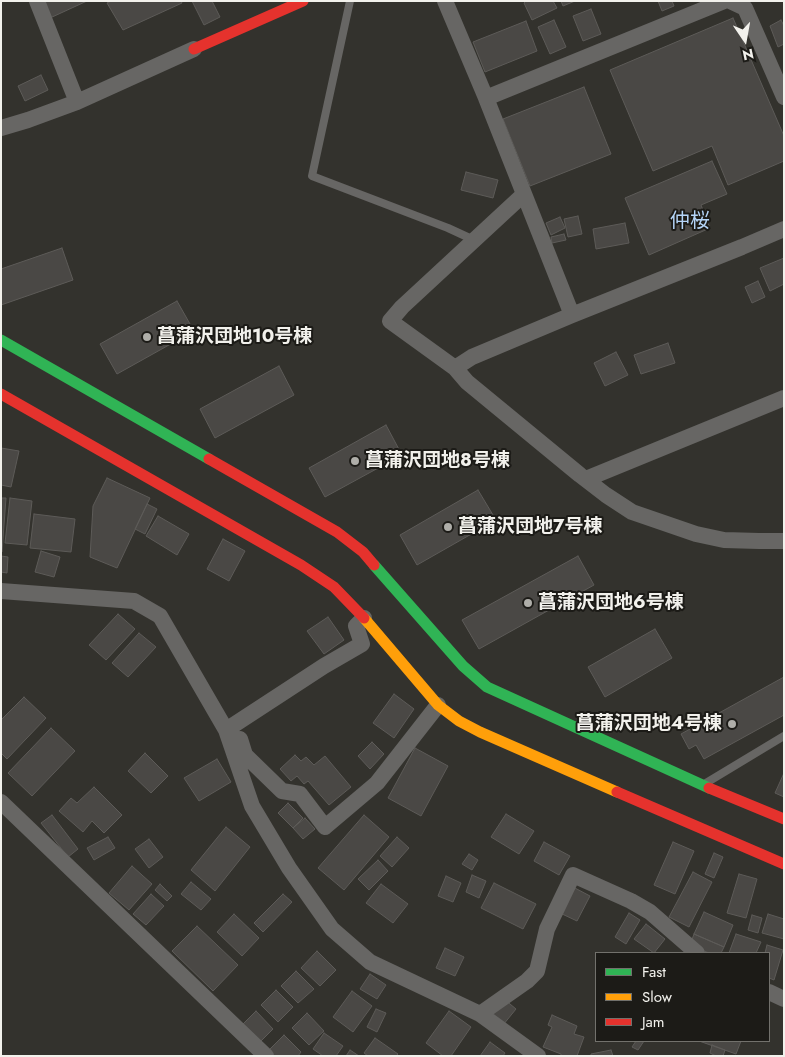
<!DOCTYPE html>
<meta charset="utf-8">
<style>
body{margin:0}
#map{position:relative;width:785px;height:1057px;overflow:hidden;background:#33322d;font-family:Jost,sans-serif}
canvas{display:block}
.frame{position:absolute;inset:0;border:2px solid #f2f1ec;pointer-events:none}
.legend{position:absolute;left:595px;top:952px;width:175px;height:90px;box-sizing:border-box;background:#1c1b17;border:1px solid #72716c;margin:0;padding:6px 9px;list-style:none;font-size:15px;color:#f2f1ec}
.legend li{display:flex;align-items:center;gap:10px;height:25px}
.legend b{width:25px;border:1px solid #72716c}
.north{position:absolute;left:720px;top:15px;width:50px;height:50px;-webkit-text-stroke:4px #1c1b17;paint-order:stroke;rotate:168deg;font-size:14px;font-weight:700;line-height:20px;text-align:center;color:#f2f1ec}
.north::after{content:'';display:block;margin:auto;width:18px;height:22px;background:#f2f1ec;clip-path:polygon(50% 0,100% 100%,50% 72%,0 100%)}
</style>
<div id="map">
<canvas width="785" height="1057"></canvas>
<div class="frame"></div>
<ul class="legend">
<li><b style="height:6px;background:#30b455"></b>Fast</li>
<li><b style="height:6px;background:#ff9f0a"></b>Slow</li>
<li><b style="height:6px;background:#e5322d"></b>Jam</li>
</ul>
<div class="north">N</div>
</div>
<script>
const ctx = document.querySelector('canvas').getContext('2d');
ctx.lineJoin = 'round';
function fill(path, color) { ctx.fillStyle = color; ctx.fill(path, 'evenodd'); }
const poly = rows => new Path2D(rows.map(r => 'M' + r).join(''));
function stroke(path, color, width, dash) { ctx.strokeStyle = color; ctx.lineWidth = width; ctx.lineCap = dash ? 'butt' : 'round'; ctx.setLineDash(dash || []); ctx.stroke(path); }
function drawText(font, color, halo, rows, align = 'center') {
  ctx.font = font + ' Jost,"Noto Sans JP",sans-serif'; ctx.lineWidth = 4; ctx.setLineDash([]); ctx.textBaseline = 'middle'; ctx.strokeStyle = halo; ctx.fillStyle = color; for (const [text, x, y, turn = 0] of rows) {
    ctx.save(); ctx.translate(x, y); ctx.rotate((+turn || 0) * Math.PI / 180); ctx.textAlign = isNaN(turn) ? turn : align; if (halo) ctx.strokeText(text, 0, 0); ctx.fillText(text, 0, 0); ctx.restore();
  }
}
const building = poly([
 [43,1,87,1,50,18,43,1],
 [111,1,181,1,182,3,123,30,107,3,111,1],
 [192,1,212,1,220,17,204,25,192,1],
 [526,1,553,1,557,8,532,20,524,3,526,1],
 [561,1,575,1,563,6,561,1],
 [658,1,672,1,674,6,662,11,658,1],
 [591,9,601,34,583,41,573,16,591,9],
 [733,18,784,136,784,161,728,185,712,146,653,171,610,70,733,18],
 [554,20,566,47,550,54,538,27,554,20],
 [781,20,784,26,784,44,778,47,770,26,781,20],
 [526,21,537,51,485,72,473,42,526,21],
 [41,75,48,90,25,101,18,86,41,75],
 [584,87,611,154,530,186,503,119,584,87],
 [712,161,727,194,701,205,710,228,649,255,625,198,712,161],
 [466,172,498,180,493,198,461,190,466,172],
 [578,216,582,234,568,237,564,219,578,216],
 [560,217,565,228,551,235,546,223,560,217],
 [625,223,629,243,596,249,593,229,625,223],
 [564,234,566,240,552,243,551,237,564,234],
 [62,248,73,280,1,305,1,269,62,248],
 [784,258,784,284,770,291,760,268,784,258],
 [758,281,765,297,752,303,745,287,758,281],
 [177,301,194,331,117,374,100,344,177,301],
 [668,343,675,363,641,374,634,355,668,343],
 [616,352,628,375,605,386,594,363,616,352],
 [279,366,294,395,215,438,200,409,279,366],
 [386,425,402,455,325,497,309,468,386,425],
 [1,448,19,451,11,487,1,485,1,448],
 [107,478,150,498,117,568,90,557,93,506,107,478],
 [478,490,496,520,417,565,400,535,478,490],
 [1,498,6,498,2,552,1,552,1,498],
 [10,498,32,501,27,545,5,543,10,498],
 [147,504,157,509,145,534,135,529,147,504],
 [34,514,75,519,71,552,30,548,34,514],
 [158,516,189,534,177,555,146,536,158,516],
 [223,539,245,551,229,581,207,569,223,539],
 [41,551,60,557,54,577,35,572,41,551],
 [1,556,8,557,7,573,1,572,1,556],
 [578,556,594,585,479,649,462,620,578,556],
 [118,614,135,629,106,660,89,645,118,614],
 [328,617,344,640,324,654,307,631,328,617],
 [655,629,672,658,605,697,588,667,655,629],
 [139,633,156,647,128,677,112,663,139,633],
 [784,677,784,715,704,759,696,745,689,749,681,734,784,677],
 [394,694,414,709,394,738,373,723,394,694],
 [24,697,46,718,7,759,1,753,1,720,24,697],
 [51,728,75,751,32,796,8,773,51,728],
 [372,742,384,754,370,769,358,756,372,742],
 [415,748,448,766,421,816,388,798,415,748],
 [145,753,168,776,151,793,128,771,145,753],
 [295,755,301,761,306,757,314,765,325,756,351,787,329,805,308,781,304,784,297,776,291,781,280,769,295,755],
 [217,759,231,782,199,801,184,778,217,759],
 [784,773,784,797,775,793,784,773],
 [94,787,122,815,104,833,92,821,83,832,59,811,71,798,77,803,94,787],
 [288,803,303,818,293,828,278,813,288,803],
 [506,814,534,831,519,854,491,837,506,814],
 [52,815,78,849,68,857,41,823,52,815],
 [364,815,389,837,344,890,318,868,364,815],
 [305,818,315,829,303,839,293,828,305,818],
 [226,827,250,847,215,891,191,870,226,827],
 [108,837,115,848,94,860,87,848,108,837],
 [397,837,409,848,392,867,380,856,397,837],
 [149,839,163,857,149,868,135,849,149,839],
 [544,842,570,856,559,875,534,861,544,842],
 [673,842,694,851,675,894,654,885,673,842],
 [714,853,723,857,714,878,705,874,714,853],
 [469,854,478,860,472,870,462,864,469,854],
 [378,860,388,871,369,890,358,879,378,860],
 [132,866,152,884,129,910,109,893,132,866],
 [693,872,712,882,689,927,669,917,693,872],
 [739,874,757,879,746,918,727,913,739,874],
 [472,875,486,881,479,898,466,892,472,875],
 [446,876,461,883,453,902,438,896,446,876],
 [191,882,211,899,201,910,181,894,191,882],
 [494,883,536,904,523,929,481,908,494,883],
 [160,884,172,896,167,901,155,890,160,884],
 [381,884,408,904,393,923,366,903,381,884],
 [573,887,590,896,577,921,560,913,573,887],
 [151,894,164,906,146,925,133,914,151,894],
 [283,894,292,902,263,932,254,923,283,894],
 [704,912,733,925,724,947,694,934,704,912],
 [629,913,640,920,626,944,615,937,629,913],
 [234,914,259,938,242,956,217,932,234,914],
 [768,914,784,919,784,939,762,933,768,914],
 [752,915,762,918,758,933,748,930,752,915],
 [646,924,665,939,654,953,634,939,646,924],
 [197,926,238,965,213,991,172,951,197,926],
 [694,934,724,947,721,953,709,953,690,945,694,934],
 [736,934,761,942,756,953,729,953,736,934],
 [767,945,783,950,774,980,769,978,769,953,765,953,767,945],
 [445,948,464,957,455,976,436,968,445,948],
 [317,951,336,970,320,986,301,968,317,951],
 [296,971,314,989,298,1003,281,986,296,971],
 [370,974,386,985,377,999,360,989,370,974],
 [276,990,293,1007,278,1022,261,1005,276,990],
 [352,991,372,1006,353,1032,333,1017,352,991],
 [504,999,516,1009,503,1025,491,1015,504,999],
 [376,1009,386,1013,377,1032,367,1027,376,1009],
 [256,1011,273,1029,258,1044,241,1026,256,1011],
 [449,1011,471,1027,451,1056,443,1056,426,1043,449,1011],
 [307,1013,324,1031,309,1045,292,1028,307,1013],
 [552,1015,577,1026,574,1034,584,1037,577,1056,561,1056,561,1054,543,1047,552,1027,548,1025,552,1015],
 [324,1033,343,1046,336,1056,323,1056,313,1049,324,1033],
 [284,1035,301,1052,298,1056,274,1056,269,1050,284,1035],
 [375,1038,398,1054,396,1056,368,1056,364,1053,375,1038],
 [636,1041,644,1041,638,1050,632,1047,636,1041],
 [699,1041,741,1041,736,1054,699,1041],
 [490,1042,505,1053,503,1056,480,1056,490,1042],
 [712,1045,725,1050,723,1056,716,1056,710,1053,712,1045],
 [350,1050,359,1056,346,1056,350,1050],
 [611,1050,613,1056,591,1056,591,1054,611,1050]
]);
fill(building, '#4a4845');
stroke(building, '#5d5b58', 1);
stroke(poly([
 [350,1,312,176,448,228,474,240],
 [706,783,784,736]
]), '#676664', 8);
stroke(poly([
 [37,1,77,102],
 [445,1,486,98,572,315],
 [730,1,745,8,784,97],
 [486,98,724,1],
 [1,128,28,120,77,102,194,49],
 [784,229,742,247,572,315,472,357,455,368,467,382,580,475,606,495,632,512,696,534,724,540,759,541,784,541],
 [455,368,390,321,402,307,524,194],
 [586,479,784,398],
 [1,591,134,601,160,616,226,730,252,806,289,868,332,929,370,962,480,1014,538,1056],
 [226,730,324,666,362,644,356,626,364,618],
 [240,739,245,755,282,791,300,794,325,827,377,783,438,705],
 [1,802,266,1056],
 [769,992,784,999],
 [480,1014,527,981,537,971,547,929,573,875,631,901,650,912,697,953]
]), '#676664', 16);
stroke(poly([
 [1,340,209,459],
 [374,565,463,666,487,687,709,788]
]), '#30b455', 11);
stroke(poly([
 [364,618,438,705,459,721,480,732,617,792]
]), '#ff9f0a', 11);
stroke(poly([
 [194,49,303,1],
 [1,394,301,565,334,587,364,618],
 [209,459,337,532,363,552,374,565],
 [709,788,784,819],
 [617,792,784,864]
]), '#e5322d', 11);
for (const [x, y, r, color] of [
 [147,337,5,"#afaea9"],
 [355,461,5,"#afaea9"],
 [448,527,5,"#afaea9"],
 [528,603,5,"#afaea9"],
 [732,724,5,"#afaea9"]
]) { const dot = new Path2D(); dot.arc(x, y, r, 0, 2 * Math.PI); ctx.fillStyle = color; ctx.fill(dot); stroke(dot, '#1c1b17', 2); }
drawText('bold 19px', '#f2f1ec', '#1c1b17', [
 ["菖蒲沢団地10号棟",157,337],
 ["菖蒲沢団地8号棟",365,461],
 ["菖蒲沢団地7号棟",458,527],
 ["菖蒲沢団地6号棟",538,603],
 ["菖蒲沢団地4号棟",722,724,"right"]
], 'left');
drawText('20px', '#b5d5f8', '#1c1b17', [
 ["仲桜",690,222]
]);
</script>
